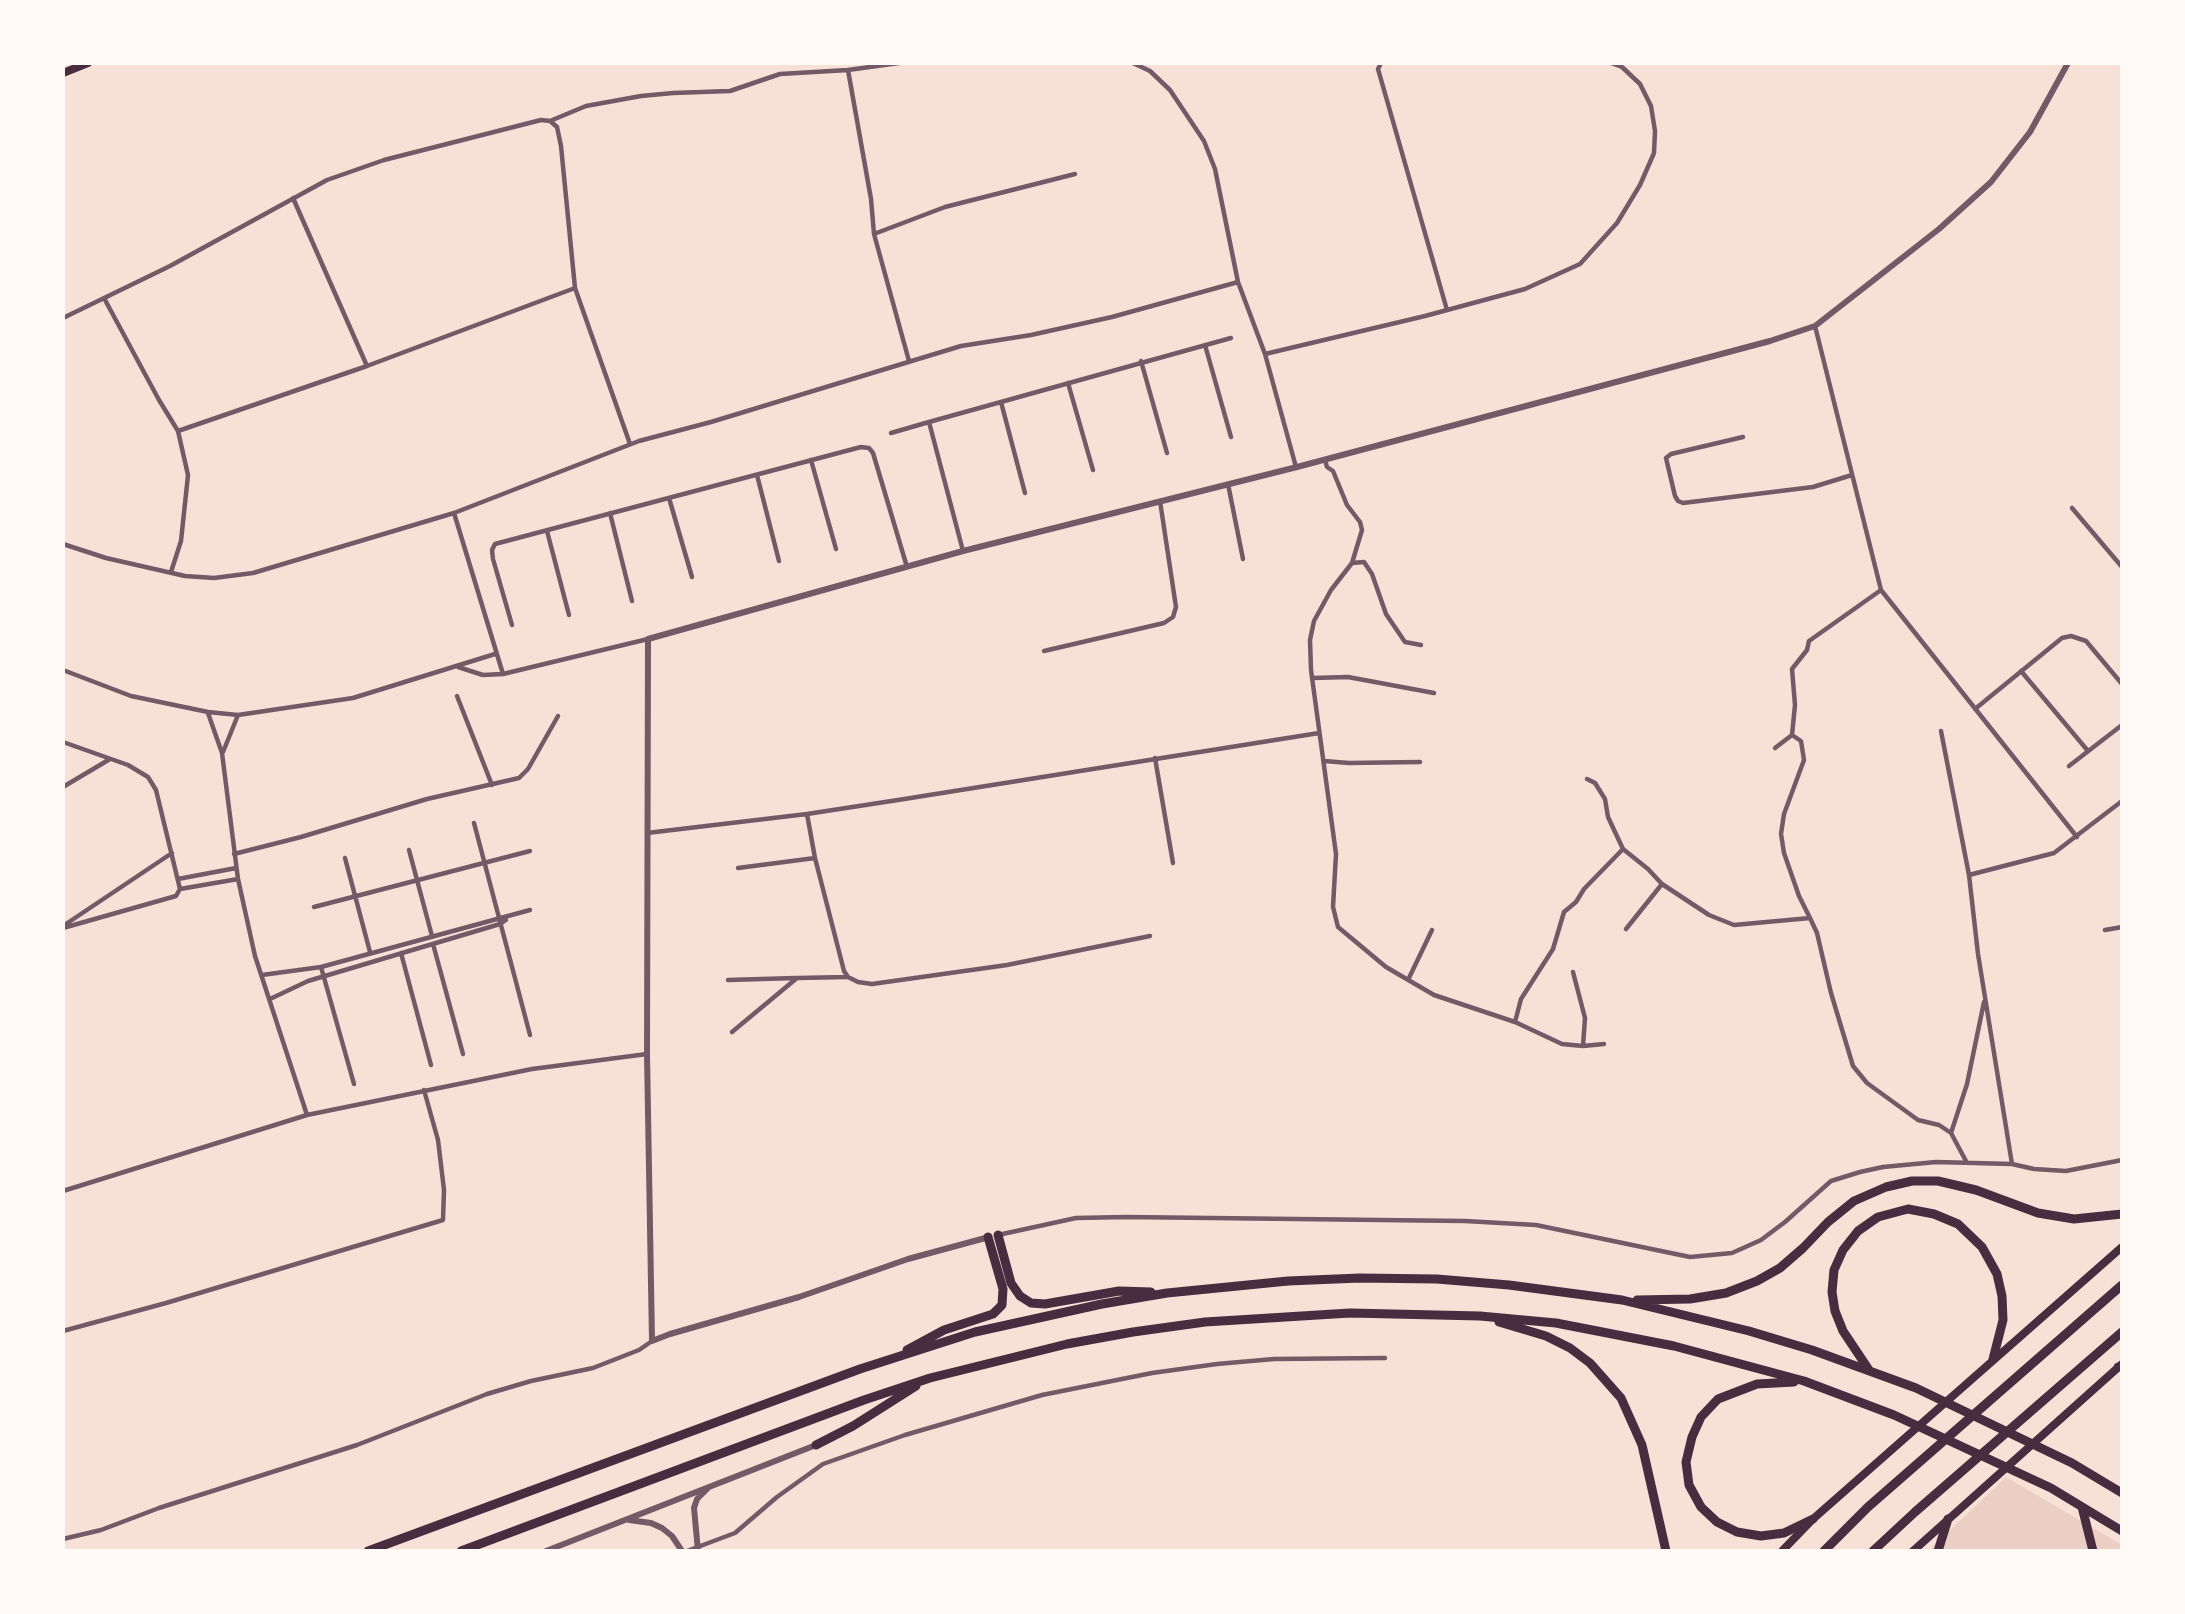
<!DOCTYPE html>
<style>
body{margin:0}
#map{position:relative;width:2185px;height:1614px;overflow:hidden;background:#f7e1d7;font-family:"Source Serif 4",serif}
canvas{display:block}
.frame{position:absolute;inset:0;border:65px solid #fffaf5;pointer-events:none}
</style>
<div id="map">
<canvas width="2185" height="1614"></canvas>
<div class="frame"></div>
</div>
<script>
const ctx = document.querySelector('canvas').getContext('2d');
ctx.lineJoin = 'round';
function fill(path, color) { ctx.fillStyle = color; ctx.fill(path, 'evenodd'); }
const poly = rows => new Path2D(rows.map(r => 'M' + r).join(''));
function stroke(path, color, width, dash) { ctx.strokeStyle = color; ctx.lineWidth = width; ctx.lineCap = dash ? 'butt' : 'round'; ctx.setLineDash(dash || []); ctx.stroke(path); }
fill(poly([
 [2006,1477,2122,1545,2122,1551,1928,1551]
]), '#ebcfc5');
stroke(poly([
 [1133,63,1150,71,1170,90,1204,141,1215,169,1238,282,1265,354,1296,467],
 [1381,63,1378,69,1447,310],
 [848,70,871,199,874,234,909,361],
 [550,121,586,106,641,96,673,93,730,91,780,74,848,70,899,63],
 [293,198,367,366],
 [874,234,945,207,1075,174],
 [104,298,159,400,178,431,188,475,181,541,171,572],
 [63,318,170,266,327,180,384,160,541,120,550,121,557,127,561,146,575,288,630,444],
 [1205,345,1231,437],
 [1265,354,1425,316,1525,289,1580,264,1617,223,1640,185,1654,153,1655,131,1651,106,1640,84,1622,67,1611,63],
 [1141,361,1167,453],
 [1068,383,1093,470],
 [1001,402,1025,493],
 [178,431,367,366,575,288],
 [891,433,929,422],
 [1743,437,1671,454,1666,458,1675,496,1678,501,1683,503,1813,487,1852,475],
 [811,460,836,549],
 [1325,460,1327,467,1333,471,1347,505,1360,522,1362,530,1352,563],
 [757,475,779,561],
 [1228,484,1243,559],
 [669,498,692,577],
 [2072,508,2122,567],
 [454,513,503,674],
 [610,513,632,601],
 [547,531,569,615],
 [63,544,106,558,185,576,214,578,253,573,454,513,639,441,711,422,961,346,1031,335,1112,317,1238,282],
 [963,551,929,422,1231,338],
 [1881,590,2077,837],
 [512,625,493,559,492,550,495,544,861,447,869,448,873,453,907,567],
 [1421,645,1405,642,1386,614,1372,574,1364,562,1352,563,1331,590,1314,621,1310,640,1311,670,1336,854,1333,907,1338,927,1386,967,1434,995,1515,1022,1521,999,1553,949,1564,912,1576,902,1584,889,1623,849],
 [1044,651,1164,623,1173,617,1176,607,1160,501],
 [458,667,483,675,503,674,648,639],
 [63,670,131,696,208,712,238,715,353,698,495,654],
 [2021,671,2088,751],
 [1312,678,1348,677,1434,693],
 [457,696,492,785],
 [1975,709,2062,638,2071,636,2086,641,2122,684],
 [208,713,222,753,238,879,255,956,307,1115],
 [1941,731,1969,875],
 [1792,735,1795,705,1792,669,1807,650,1809,641,1881,590,1815,326],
 [63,742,128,765,148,777,156,790,180,889],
 [1775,748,1792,735,1801,741,1804,760,1784,814,1781,834,1784,853,1799,896,1810,918],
 [223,752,238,715],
 [1155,758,1173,863],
 [1324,761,1349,763,1420,762],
 [2069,766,2122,725],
 [1587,779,1595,783,1605,799,1608,817,1623,849,1648,869,1662,884,1709,915,1734,925,1810,918,1817,933,1831,993,1853,1066,1867,1083,1918,1120,1939,1125,1951,1133,1967,1163],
 [63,787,110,759],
 [807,814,815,858,844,971,848,977,858,982,872,984,1007,965,1150,936],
 [474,823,530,1035],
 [647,833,807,814,898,800,1319,733],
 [409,850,432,936],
 [234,854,301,837,427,799,519,778,528,769,558,716],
 [345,858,370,952],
 [738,868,815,858],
 [178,879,236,868],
 [314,907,530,851],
 [63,926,172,853],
 [63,928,176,896,180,889,238,879],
 [1626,929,1662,884],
 [2105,930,2122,927],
 [433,944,463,1054],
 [401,953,431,1065],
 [321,967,354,1084],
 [1573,972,1585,1018,1583,1046],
 [262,975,321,967,530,910],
 [728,980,796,978],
 [1408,980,1432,930],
 [270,999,308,981,500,924,506,920],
 [1515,1022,1562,1044,1583,1046,1604,1044],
 [732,1032,797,978,847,977],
 [1951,1133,1967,1084,1984,1002],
 [2012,1164,1978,954,1969,875,2054,853,2122,801],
 [63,1191,307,1115,532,1069,647,1054],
 [998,1235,1076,1218,1126,1217,1465,1221,1536,1225,1690,1257,1732,1253,1761,1240,1785,1222,1831,1181,1860,1172,1883,1167,1936,1162,2012,1164,2034,1169,2066,1171,2122,1160],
 [63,1331,166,1303,443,1220,444,1190,438,1140,424,1090],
 [63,1539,101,1530,159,1508,357,1445,487,1394,531,1381,593,1368,639,1350,652,1341],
 [687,1551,735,1533,777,1497,823,1464,905,1435,1042,1395,1152,1373,1217,1364,1274,1359,1385,1358]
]), '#755966', 4.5);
stroke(poly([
 [989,1237,908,1259,799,1297,670,1334,652,1341,647,1054,648,639,963,551,1297,467,1770,341,1815,326,1939,229,1991,182,2030,132,2068,63],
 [629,1520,651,1523,662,1528,672,1536,682,1551],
 [546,1551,816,1445],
 [698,1551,694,1508,697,1499,708,1488]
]), '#755966', 6);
stroke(poly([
 [63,73,88,63]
]), '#4a2c40', 8);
stroke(poly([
 [1782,1551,1813,1519,2122,1247],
 [1913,1551,2122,1364]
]), '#4a2c40', 8);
stroke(poly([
 [998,1235,1011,1283,1020,1296,1031,1303,1045,1304,1119,1291,1151,1292],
 [1637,1300,1690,1299,1726,1293,1757,1281,1780,1268,1803,1248,1828,1222,1854,1201,1886,1187,1912,1181,1938,1181,1976,1190,2038,1213,2074,1219,2122,1214],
 [1499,1322,1546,1336,1570,1348,1590,1363,1621,1398,1642,1445,1666,1551],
 [907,1350,944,1330,993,1314,1002,1305,1003,1289,988,1237],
 [2118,1367,2122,1366],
 [1869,1370,1843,1331,1835,1311,1832,1292,1834,1270,1843,1250,1858,1231,1878,1217,1908,1209,1934,1214,1958,1224,1982,1247,1997,1274,2002,1296,2003,1320,1993,1359],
 [1794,1382,1757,1384,1718,1399,1701,1417,1692,1437,1686,1462,1689,1485,1701,1507,1717,1522,1737,1532,1761,1536,1784,1533,1813,1519],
 [816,1445,853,1426,916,1386],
 [2082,1507,2093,1551],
 [368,1551,860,1369,975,1332,1102,1304,1167,1293,1288,1281,1360,1278,1437,1279,1509,1285,1622,1300,1749,1331,1812,1350,1916,1388,2072,1463,2122,1493],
 [461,1551,864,1400,930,1378,1067,1344,1133,1332,1205,1322,1350,1313,1480,1316,1556,1323,1674,1346,1804,1381,1894,1415,2051,1488,2122,1531],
 [1824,1551,1868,1507,2122,1285],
 [1873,1551,1915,1512,2122,1332],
 [1938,1551,1948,1519]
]), '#4a2c40', 9);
</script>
